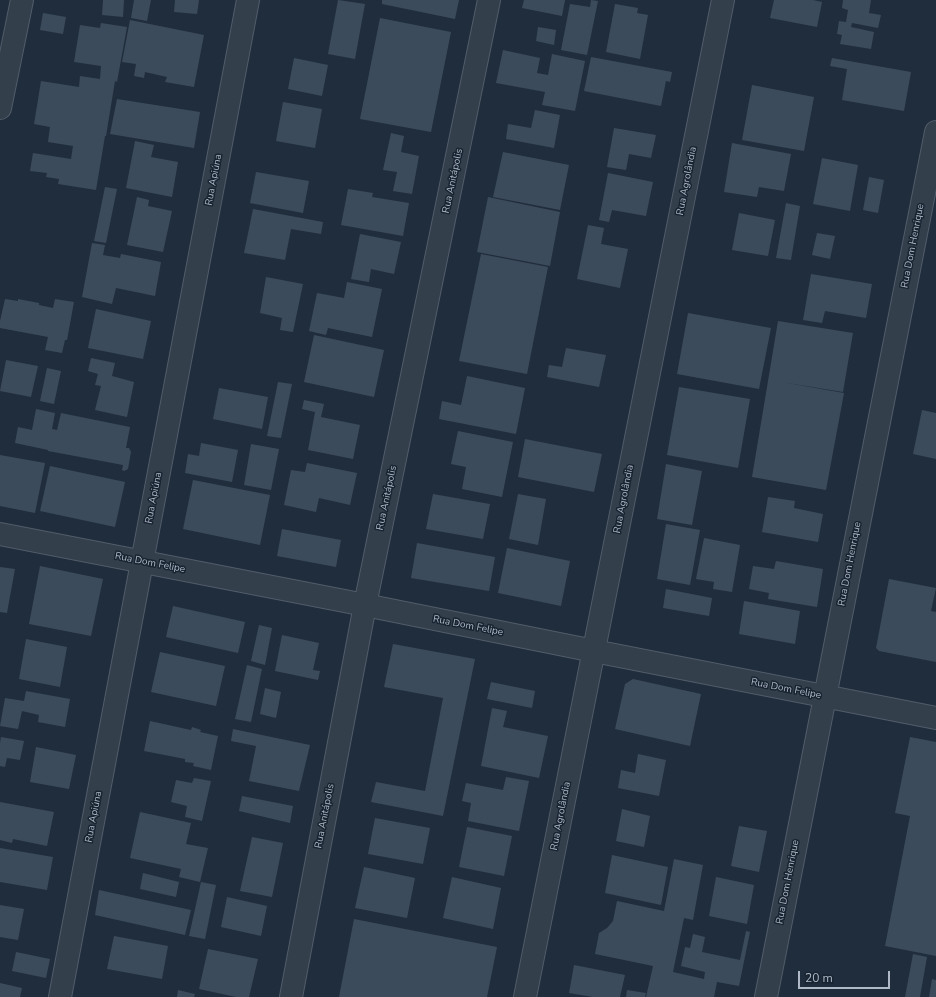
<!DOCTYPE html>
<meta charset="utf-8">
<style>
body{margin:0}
#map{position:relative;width:936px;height:997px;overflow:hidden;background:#202d3c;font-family:"Nunito Sans",sans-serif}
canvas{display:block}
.scale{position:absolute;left:798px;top:971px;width:92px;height:18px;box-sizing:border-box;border:2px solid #afb9c8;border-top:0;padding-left:5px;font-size:12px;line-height:14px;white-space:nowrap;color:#afb9c8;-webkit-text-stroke:3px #192431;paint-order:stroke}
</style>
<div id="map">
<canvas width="936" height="997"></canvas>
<div class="scale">20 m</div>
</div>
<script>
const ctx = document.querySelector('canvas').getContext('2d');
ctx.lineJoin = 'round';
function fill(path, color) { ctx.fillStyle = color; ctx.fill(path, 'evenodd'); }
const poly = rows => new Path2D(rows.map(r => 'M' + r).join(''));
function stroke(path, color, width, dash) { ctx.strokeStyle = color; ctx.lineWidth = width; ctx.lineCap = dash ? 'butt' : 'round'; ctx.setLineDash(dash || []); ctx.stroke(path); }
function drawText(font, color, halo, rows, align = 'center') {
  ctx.font = font + ' "Nunito Sans",sans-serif'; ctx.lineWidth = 3; ctx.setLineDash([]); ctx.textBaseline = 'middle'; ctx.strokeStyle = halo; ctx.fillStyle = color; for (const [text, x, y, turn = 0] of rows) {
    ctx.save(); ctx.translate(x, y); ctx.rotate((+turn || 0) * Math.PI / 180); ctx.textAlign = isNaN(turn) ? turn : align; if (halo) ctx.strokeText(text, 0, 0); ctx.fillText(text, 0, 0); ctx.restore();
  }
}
fill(poly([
 [103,0,124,0,123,17,102,15],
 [134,0,151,0,147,21,131,18],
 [175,0,199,0,197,14,174,12],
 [338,0,365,4,355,59,328,54],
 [382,0,459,0,455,19,382,4],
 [524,0,565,0,562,16,522,8],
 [591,0,598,1,587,55,561,50,570,4,590,7],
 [774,0,813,0,822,2,817,27,770,18],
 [843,0,871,0,869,13,881,15,878,28,852,23,851,27,874,32,871,49,840,44,842,35,837,34,839,21,846,22,848,10,842,8],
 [615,4,638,8,637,13,648,15,640,59,606,52],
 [43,13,66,17,63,34,40,30],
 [380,18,451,32,431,132,360,119],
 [130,20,204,35,194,87,165,82,167,77,145,72,144,78,134,76,136,64,122,62],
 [101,23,127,27,117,82,115,81,106,136,105,136,96,190,58,184,59,179,46,177,47,173,30,171,33,153,71,159,73,146,48,142,50,127,34,124,41,81,79,87,80,76,100,79,101,66,74,62,80,25,100,28],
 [538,27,556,30,554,45,536,41],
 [503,50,540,58,537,73,548,75,552,54,585,61,575,111,542,105,545,92,496,83],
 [591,57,672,72,670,82,666,81,661,106,584,91],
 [294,58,328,65,322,96,288,89],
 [832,58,911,72,904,111,842,100,847,69,830,66],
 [752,85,814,97,804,151,742,140],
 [117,99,200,112,194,148,110,134],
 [283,102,322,109,315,148,276,141],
 [535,110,560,115,554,148,506,139,508,124,531,128],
 [614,128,656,135,651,158,629,154,626,170,607,167],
 [391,133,404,136,401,152,419,156,412,194,393,191,397,172,383,170],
 [135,141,154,145,151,157,178,162,172,197,126,188],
 [732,143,791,154,784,191,759,187,757,197,724,192],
 [503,152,569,165,560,210,493,197],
 [822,158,858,165,850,211,813,204],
 [256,172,309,181,303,213,250,203],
 [608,173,653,182,646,216,612,210,609,222,599,220],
 [869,177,884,180,878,213,863,210],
 [105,187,117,189,106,243,94,241],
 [348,189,373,193,372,197,409,203,403,236,341,225],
 [137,197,149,200,148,206,172,211,163,252,127,245],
 [488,197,560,212,550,266,477,252],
 [786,203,800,206,791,260,776,258],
 [253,209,323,222,321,234,291,229,285,260,244,253],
 [739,213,775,220,768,256,732,250],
 [588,225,604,228,601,244,628,249,620,288,577,279],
 [817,233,835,236,830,259,812,255],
 [360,234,401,242,394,274,371,269,369,282,351,279],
 [92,243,105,245,103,255,120,258,121,254,161,262,155,296,116,288,112,304,82,297],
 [481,254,548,267,527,374,459,361],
 [811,274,872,284,866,318,825,311,822,323,803,320],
 [266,277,303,284,293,332,280,330,282,318,260,313],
 [347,282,382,289,372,337,328,328,326,335,309,331,317,293,344,298],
 [5,299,18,301,18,299,39,303,39,305,53,308,55,299,74,302,67,340,65,340,62,353,45,350,48,337,0,328,0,321],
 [96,309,151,321,143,359,88,348],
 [688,313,771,328,759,389,677,374],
 [778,321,853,333,843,392,781,382,844,393,826,490,752,477],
 [314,335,384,350,374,397,304,382],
 [566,348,606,355,599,387,547,377,549,365,562,367],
 [91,358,115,363,112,376,134,382,127,417,95,410,101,386,95,385,98,374,88,371],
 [6,360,38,366,31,397,0,391],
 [47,368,61,371,54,404,40,401],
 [467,376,525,388,516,434,439,419,442,401,461,405],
 [278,382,292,384,281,438,267,436],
 [679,387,750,399,738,468,667,455],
 [219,388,268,397,262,429,213,419],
 [304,400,324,404,321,417,360,425,353,459,308,450,315,412,302,409],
 [36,409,55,413,52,429,57,430,61,413,130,427,126,448,129,448,131,452,128,469,124,471,122,470,123,465,48,451,48,450,15,443,18,427,32,430],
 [922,410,936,413,936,459,913,454],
 [458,431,513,442,502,497,462,489,466,467,451,464],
 [525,439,602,454,594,492,518,477],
 [201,443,238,450,232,482,185,473,188,454,199,456],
 [251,444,279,449,271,490,244,485],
 [0,455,45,463,35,513,0,506],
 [307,463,357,473,350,505,319,498,316,512,284,505,291,470,305,472],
 [666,464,702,471,692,525,657,519],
 [50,466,125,482,115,527,40,511],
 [193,480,270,495,260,545,183,529],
 [433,494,490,504,483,539,426,529],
 [518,494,546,499,538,545,509,539],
 [768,497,795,501,794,508,823,514,818,542,762,532],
 [666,524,700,530,690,585,657,579],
 [282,529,341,540,336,567,277,556],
 [704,538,740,545,732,592,713,589,714,582,696,579],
 [417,543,495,557,489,591,411,578],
 [507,548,570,561,561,606,498,593],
 [776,561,823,569,817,607,768,599,769,593,749,589,753,566,774,569],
 [40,566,103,579,91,636,29,624],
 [0,567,15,569,7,613,0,612],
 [889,579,936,588,931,611,936,612,936,662,879,651,876,648],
 [666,589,712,598,709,616,663,608],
 [744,601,800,611,795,644,739,634],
 [173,606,245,622,238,653,166,637],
 [259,625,272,628,265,665,251,661],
 [282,635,319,643,313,670,320,671,318,680,275,671],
 [26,639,67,647,60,687,19,679],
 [393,644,475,659,443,816,371,802,376,782,425,791,443,698,384,687],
 [160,652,225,666,216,706,151,692],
 [247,665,262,669,251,722,235,719],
 [633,679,701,694,690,746,615,729,625,684],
 [491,682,535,691,532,708,487,699],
 [265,688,281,692,276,718,260,714],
 [26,691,70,699,65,727,38,722,39,715,22,711,18,729,0,726,5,698,24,701],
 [492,708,507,711,503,727,548,736,539,778,481,766],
 [150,721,191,730,192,727,201,730,200,732,218,736,211,770,193,766,194,763,185,762,185,759,144,751],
 [233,729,310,745,299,791,249,781,256,746,231,741],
 [1,737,24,741,20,760,7,758,5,767,0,766,0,743],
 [910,737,936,742,936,956,885,946,910,816,895,813],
 [36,747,76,755,69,789,30,782],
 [638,754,666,760,659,796,618,788,621,770,635,773],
 [506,777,529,781,519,831,468,821,471,803,462,801,466,783,503,790],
 [194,778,211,781,202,821,185,817,187,806,171,802,176,780,192,783],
 [242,796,293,806,290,823,239,811],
 [0,802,54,812,47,846,13,839,12,843,0,840],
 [622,809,650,816,644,847,616,841],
 [140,812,191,823,186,844,208,848,200,882,179,877,181,869,130,858],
 [375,818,430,828,423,864,368,854],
 [739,826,767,831,759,872,731,866],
 [467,827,512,836,504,876,459,867],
 [252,837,283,843,272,897,240,891],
 [0,848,53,857,47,890,0,882],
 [612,855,668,867,661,905,605,893],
 [674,859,703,865,693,920,684,918,673,972,704,979,705,972,681,966,685,947,690,948,693,934,705,937,702,952,740,960,746,931,750,932,739,986,717,982,714,997,646,997,653,966,595,954,599,933,607,928,613,921,617,901,664,911],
 [364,867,415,878,407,918,355,908],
 [143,873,179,882,176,897,140,889],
 [452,877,501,888,493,929,443,918],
 [716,877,754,885,747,924,709,916],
 [201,882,216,885,205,939,189,936],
 [99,890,191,910,185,935,95,915],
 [227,897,267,906,261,936,221,927],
 [0,905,24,909,18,940,0,937],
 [354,919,497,947,487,997,339,997],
 [114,936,168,946,162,979,107,969],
 [208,949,258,959,249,997,236,997,199,989],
 [16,952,50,959,46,978,12,971],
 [913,954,927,957,920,997,905,997],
 [574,965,625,975,620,997,593,997,569,993],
 [932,979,936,980,936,997,929,997],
 [0,983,22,988,20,997,0,997],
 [178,990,195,994,194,997,177,997],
 [627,990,646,993,645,997,626,997]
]), '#3c4b5b');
const minor = poly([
 [0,108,22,0],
 [0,534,365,605,594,651],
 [60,997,248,0],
 [291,997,365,605,489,0]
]);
const tertiary = poly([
 [594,651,936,718],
 [525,997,723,0],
 [766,997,936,132]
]);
stroke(minor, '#525c6a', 24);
stroke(tertiary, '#525c6a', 24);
stroke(minor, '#343f4c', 22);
stroke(tertiary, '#343f4c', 22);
drawText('10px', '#afb9c8', '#192431', [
 ["Rua Apiúna",214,180,-79],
 ["Rua Anitápolis",453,181,-78],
 ["Rua Agrolândia",687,181,-79],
 ["Rua Dom Henrique",913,246,-79],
 ["Rua Apiúna",154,498,-79],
 ["Rua Anitápolis",387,498,-78],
 ["Rua Agrolândia",624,499,-79],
 ["Rua Dom Felipe",150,563,11],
 ["Rua Dom Henrique",850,564,-79],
 ["Rua Dom Felipe",468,626,11],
 ["Rua Dom Felipe",786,689,11],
 ["Rua Anitápolis",325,816,-79],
 ["Rua Agrolândia",561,816,-79],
 ["Rua Apiúna",94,817,-79],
 ["Rua Dom Henrique",788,882,-79]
]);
</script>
